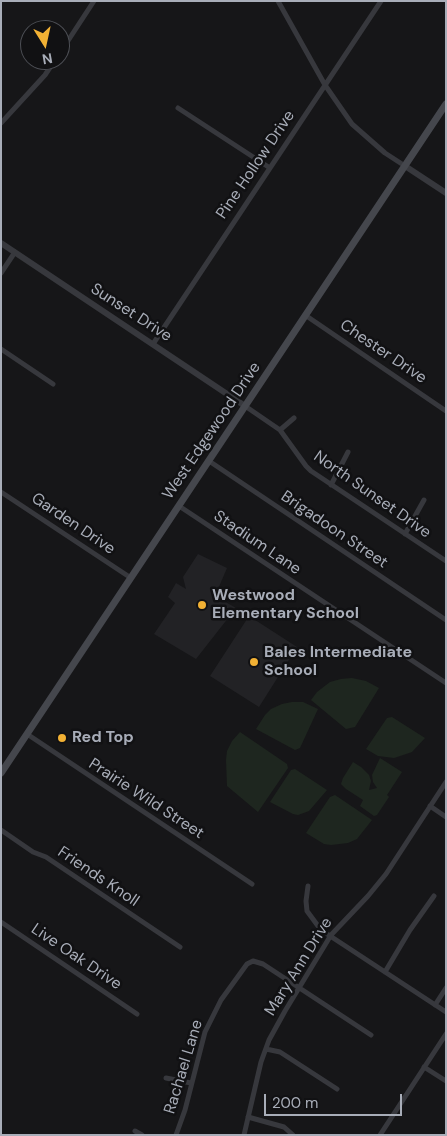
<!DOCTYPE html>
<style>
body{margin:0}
#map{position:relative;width:447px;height:1136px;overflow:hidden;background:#161618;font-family:"DM Sans",sans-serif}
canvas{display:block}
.frame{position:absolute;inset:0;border:2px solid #a8adb8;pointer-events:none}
.north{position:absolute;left:20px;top:20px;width:50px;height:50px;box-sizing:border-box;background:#111113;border:1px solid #4d4f55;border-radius:50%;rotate:170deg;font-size:14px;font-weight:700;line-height:20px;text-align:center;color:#a8adb8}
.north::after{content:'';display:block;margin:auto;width:18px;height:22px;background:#f2b134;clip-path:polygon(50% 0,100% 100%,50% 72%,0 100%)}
.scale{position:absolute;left:264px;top:1094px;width:138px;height:22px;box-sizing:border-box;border:2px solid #a8adb8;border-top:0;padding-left:6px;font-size:15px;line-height:18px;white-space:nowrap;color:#a8adb8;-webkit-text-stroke:4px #111113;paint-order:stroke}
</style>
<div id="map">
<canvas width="447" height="1136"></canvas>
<div class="frame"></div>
<div class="north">N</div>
<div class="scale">200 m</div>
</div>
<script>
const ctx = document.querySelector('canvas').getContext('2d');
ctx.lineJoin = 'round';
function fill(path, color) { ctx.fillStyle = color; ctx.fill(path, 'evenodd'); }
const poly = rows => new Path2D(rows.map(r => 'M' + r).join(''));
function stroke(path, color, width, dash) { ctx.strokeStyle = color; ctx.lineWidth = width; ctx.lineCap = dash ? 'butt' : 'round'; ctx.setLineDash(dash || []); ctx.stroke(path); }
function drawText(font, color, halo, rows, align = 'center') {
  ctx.font = font + ' "DM Sans",sans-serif'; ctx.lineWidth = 5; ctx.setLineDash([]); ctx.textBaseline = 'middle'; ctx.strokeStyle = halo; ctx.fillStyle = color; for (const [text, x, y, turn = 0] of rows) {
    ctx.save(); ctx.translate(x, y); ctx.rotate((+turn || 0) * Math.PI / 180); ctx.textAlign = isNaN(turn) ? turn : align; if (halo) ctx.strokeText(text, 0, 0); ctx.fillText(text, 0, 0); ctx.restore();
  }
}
fill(poly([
 [198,554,227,568,215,596,236,608,196,659,154,634,175,603,168,597,176,583,186,589,183,577],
 [249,616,297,647,259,707,210,676]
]), '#222225');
fill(poly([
 [352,678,366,681,379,688,355,727,346,729,311,700,317,692,330,682,341,679],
 [292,702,303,702,318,709,300,748,295,750,256,729,265,715,271,709,282,704],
 [392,717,425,738,412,752,394,758,378,756,366,749,387,718],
 [240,732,287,764,288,768,258,812,227,786,226,760,227,751,232,741],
 [380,758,402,772,387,795,389,797,377,815,374,816,360,806,363,800,346,789,341,784,343,778,353,762,361,767,369,775,371,781,369,790,377,788,373,782,372,775],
 [295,769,327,790,309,811,298,815,293,814,270,802,291,770],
 [335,795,372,820,357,839,348,843,331,845,324,844,306,833,330,797]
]), '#1e261f');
stroke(poly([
 [278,1,325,85,352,124,385,153,405,166],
 [60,53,94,1],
 [178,108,270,168],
 [1,123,45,75,55,60],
 [1,273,15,252],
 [305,315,446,411],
 [153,344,381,1],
 [1,349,53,384],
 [245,406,280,430,306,466,311,471,446,561],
 [280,430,294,418],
 [209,461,446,620],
 [331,485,348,452],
 [1,492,131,578],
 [179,506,446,683],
 [405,534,424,500],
 [27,734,252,884],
 [430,806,446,817],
 [1,830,33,852,46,857,180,947],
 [308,886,306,901,307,911,321,930,446,1012],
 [1,922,137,1014],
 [385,972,410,930,434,896],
 [435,1005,446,988],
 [266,1049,280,1052,337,1089],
 [424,1067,446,1081],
 [166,1078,191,1083],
 [248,1117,284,1127,293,1135],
 [135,1131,142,1135],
 [176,1135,185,1110,205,1032,221,1000,247,964,253,961,263,964,371,1035],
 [244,1135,261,1062,269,1040,285,1011,331,935,368,896,386,874,446,782],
 [380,1135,446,1034]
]), '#37383d', 5);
stroke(poly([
 [405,166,446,193],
 [1,243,245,406]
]), '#37383d', 6);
stroke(poly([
 [1,773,446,104]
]), '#45474d', 7);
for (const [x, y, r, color] of [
 [202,605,5,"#f2b134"],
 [254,662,5,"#f2b134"],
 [62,738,5,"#f2b134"]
]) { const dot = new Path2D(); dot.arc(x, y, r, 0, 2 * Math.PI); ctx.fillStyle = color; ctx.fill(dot); stroke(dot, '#111113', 2); }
drawText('16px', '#a8adb8', '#111113', [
 ["Pine Hollow Drive",256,165,-56],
 ["Sunset Drive",131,313,33],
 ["Chester Drive",383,352,34],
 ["West Edgewood Drive",212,431,-56],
 ["North Sunset Drive",372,495,35],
 ["Garden Drive",73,524,34],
 ["Brigadoon Street",334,530,34],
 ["Stadium Lane",257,543,34],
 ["Prairie Wild Street",146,799,33],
 ["Friends Knoll",98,877,34],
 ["Live Oak Drive",76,957,34],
 ["Mary Ann Drive",299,967,-58],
 ["Rachael Lane",184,1067,-73]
]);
drawText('bold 16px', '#a8adb8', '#111113', [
 ["Westwood",212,596],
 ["Elementary School",212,614],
 ["Bales Intermediate",264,653],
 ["School",264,671],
 ["Red Top",72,738]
], 'left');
</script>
